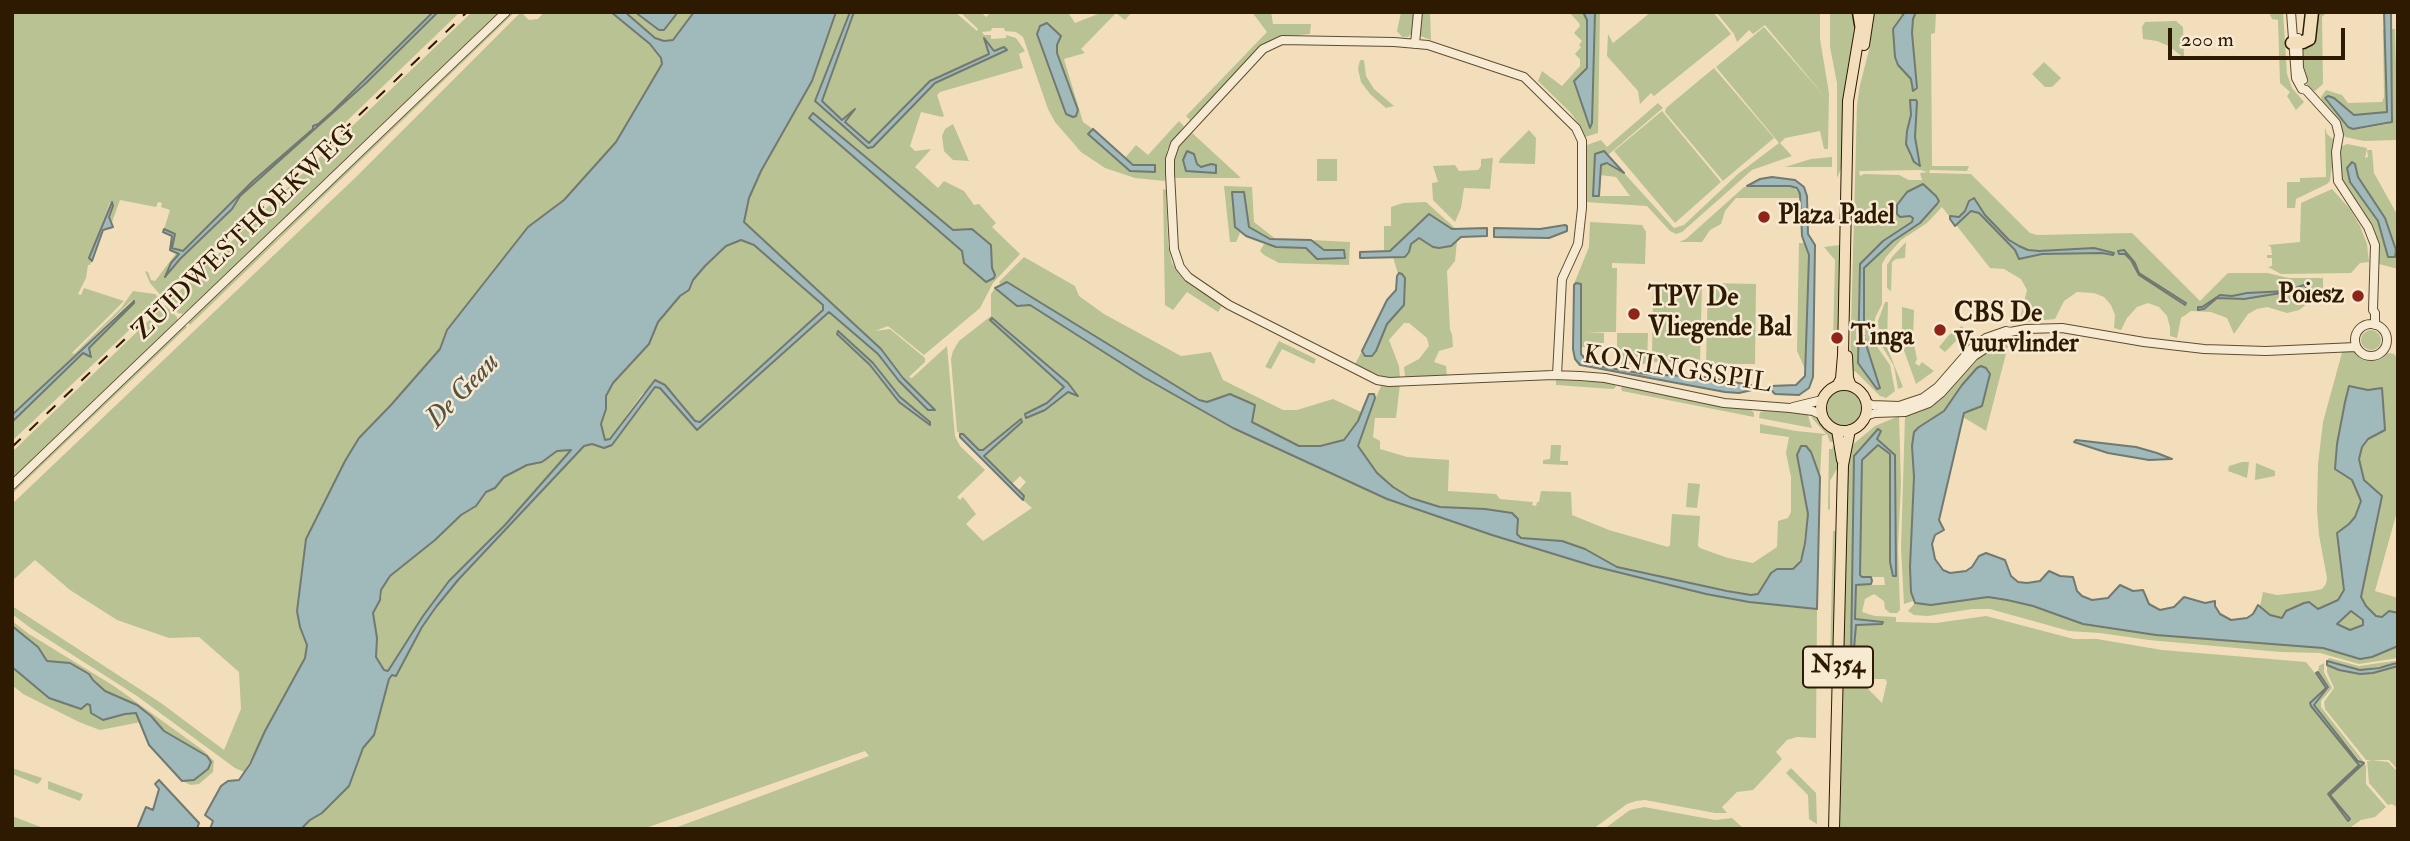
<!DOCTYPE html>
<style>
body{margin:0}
#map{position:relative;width:2410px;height:841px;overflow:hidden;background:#f3debc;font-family:"IM FELL Double Pica",serif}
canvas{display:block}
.frame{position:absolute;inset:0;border:14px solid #2e1a00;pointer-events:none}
.scale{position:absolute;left:2168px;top:28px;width:177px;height:32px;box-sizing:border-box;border:4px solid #2e1a00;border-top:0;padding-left:9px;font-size:21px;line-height:24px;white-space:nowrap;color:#2e1a00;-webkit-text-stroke:5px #f7ead3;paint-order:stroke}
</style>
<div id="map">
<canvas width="2410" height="841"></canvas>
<div class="frame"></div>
<div class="scale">200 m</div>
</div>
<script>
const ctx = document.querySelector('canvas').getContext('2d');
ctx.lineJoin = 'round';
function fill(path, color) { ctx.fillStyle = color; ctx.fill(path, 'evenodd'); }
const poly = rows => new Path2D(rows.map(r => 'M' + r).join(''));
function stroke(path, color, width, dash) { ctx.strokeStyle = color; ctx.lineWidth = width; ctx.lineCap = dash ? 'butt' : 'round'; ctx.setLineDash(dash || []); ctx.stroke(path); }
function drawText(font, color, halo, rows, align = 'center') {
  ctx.font = font + ' "IM FELL Double Pica",serif'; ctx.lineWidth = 5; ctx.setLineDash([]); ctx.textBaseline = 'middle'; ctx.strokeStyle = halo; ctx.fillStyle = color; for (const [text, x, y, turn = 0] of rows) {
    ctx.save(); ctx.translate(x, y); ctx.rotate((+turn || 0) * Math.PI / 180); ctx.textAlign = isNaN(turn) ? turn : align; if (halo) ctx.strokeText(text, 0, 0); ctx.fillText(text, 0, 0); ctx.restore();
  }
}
fill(poly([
 [12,12,433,12,332,112,313,126,313,129,253,181,232,204,182,251,172,248,175,234,164,229,170,210,161,207,162,203,158,202,156,207,120,200,112,222,109,217,113,204,110,202,89,258,92,261,90,265,88,265,86,278,78,294,81,295,84,288,124,301,72,353,74,354,121,308,133,291,155,294,161,300,12,441,12,422,83,353,92,355,89,348,134,303,133,300,130,302,12,415],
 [438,12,460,12,163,298,150,283,145,271,148,272,151,280,155,281,177,252,179,255,173,260,167,277,180,259,235,205,240,196,360,89],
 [472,12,502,12,214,288,183,314,178,313,168,302],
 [510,12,515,12,190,325,188,322,267,246,278,238,298,216],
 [521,12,529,20,538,19,544,12,611,12,650,44,661,58,662,64,616,142,564,200,528,227,447,330,440,349,391,405,359,438,345,461,306,539,297,611,307,645,305,658,244,772,235,768,137,696,32,629,12,614,12,606,161,703,224,750,241,709,239,672,199,637,169,638,117,620,70,590,35,560,12,581,12,504,355,178],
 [625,12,694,12,673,40,664,41,655,38],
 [836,12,850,12,826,79,817,95,816,103,868,148,873,147,935,83,1007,51,1004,47,994,51,984,40,989,54,934,79,869,143,845,122,855,109,842,120,822,101,854,12,955,12,977,31,978,29,960,12,981,12,986,17,991,12,1071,12,1069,14,1075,23,1103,12,1132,12,1125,20,1116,13,1081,49,1085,53,1064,59,1083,122,1093,129,1088,134,1130,171,1155,172,1155,165,1136,166,1125,158,1136,145,1148,155,1179,121,1184,126,1167,150,1165,181,1135,178,1105,168,1081,152,1055,122,1048,109,1023,37,1016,32,1005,31,1004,28,992,28,991,31,982,32,984,35,991,35,991,39,1006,38,1006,35,1016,38,1025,51,1019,54,1023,68,940,92,937,95,944,116,942,117,921,112,910,146,915,151,931,149,915,167,938,188,944,181,964,191,974,205,979,204,996,223,992,227,1020,254,993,283,980,308,924,355,888,326,875,331,890,329,925,358,925,362,909,377,912,378,947,346,955,436,960,446,985,470,957,497,960,500,963,497,976,514,966,524,983,541,1032,508,1023,500,1024,496,1018,491,1026,482,1020,476,1012,484,984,456,1021,419,983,450,979,450,962,434,957,432,951,359,953,351,959,341,991,316,991,294,995,288,1017,306,1030,305,1143,377,1233,428,1387,499,1492,535,1593,566,1749,602,1817,609,1816,738,1797,737,1787,740,1776,752,1782,759,1753,790,1737,792,1722,807,1727,813,1715,813,1645,800,1636,801,1627,804,1593,829,672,829,869,756,865,751,643,829,301,829,349,786,363,748,374,735,389,679,392,675,396,675,422,627,437,607,458,580,584,446,592,444,604,448,612,445,655,387,660,388,697,429,829,312,878,354,899,381,931,411,881,349,744,223,749,198,761,171,812,81],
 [1047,23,1061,36,1057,45,1057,53,1038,30],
 [812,113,954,230,991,245,992,268,995,273,986,282,964,263,962,251,932,225],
 [1003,326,1068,383,1078,394,1077,396,1068,392,1045,410,1027,418,1025,414,1047,403,1064,387,998,327],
 [838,332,873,363,900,397,930,422,930,425,899,402,870,365,837,334],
 [1252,12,1271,12,1273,24,1311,24,1310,34,1277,37,1266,43,1190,120,1186,116,1267,32],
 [1401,12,1415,12,1413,32,1408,37,1402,37,1397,31],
 [1422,12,1430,12,1431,40,1420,36],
 [1569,12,1583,12,1587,20,1587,68,1592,123,1595,12,1600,12,1598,133,1585,137,1580,126,1571,113,1538,81,1542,71,1562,86,1580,66,1580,59,1575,54,1581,47,1579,45,1582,41,1574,33,1580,26,1579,23],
 [1651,12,1713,12,1731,34,1654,96,1651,93,1640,104,1638,91,1607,56,1608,34,1613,43],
 [1716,12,1820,12,1820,39,1829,93,1828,149,1824,149,1820,131,1785,138,1780,143,1792,156,1752,170,1682,232,1676,234,1670,231,1647,206,1585,202,1587,145,1601,140,1607,147,1658,103,1663,108,1608,155,1599,152,1594,196,1630,196,1616,177,1600,175,1601,165,1610,164,1624,173,1674,228,1684,225,1738,174,1779,143,1716,67,1764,27,1826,98,1765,25,1753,34,1749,30,1737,42,1734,34],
 [1830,12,1857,12,1857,15,1844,95,1846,129,1843,164,1837,178,1837,83,1830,47],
 [1873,12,1905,12,1893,29,1896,60,1911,78,1912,89,1916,73,1912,33,1913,19,1916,12,1936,12,1935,33,1931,34,1932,166,1969,166,1967,171,1930,170,1929,173,1971,174,2030,233,2037,235,2132,233,2200,301,2228,273,2267,273,2289,278,2323,278,2323,292,2299,310,2287,313,2267,307,2257,309,2248,314,2234,334,2227,318,2211,312,2191,311,2181,318,2177,338,2170,336,2170,327,2167,316,2159,307,2148,303,2137,307,2127,318,2121,330,2114,328,2115,315,2111,305,2104,297,2094,293,2077,292,2064,301,2055,319,2023,322,2020,319,2027,290,2021,279,2004,269,1990,268,1942,207,1927,223,1901,240,1886,257,1882,264,1882,304,1875,318,1875,325,1878,348,1890,365,1895,391,1886,398,1880,396,1856,372,1851,370,1850,365,1857,105,1860,85,1870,46],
 [1910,100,1916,100,1917,102,1915,145,1921,165,1910,157,1906,144,1907,131,1911,115],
 [1920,170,1928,172,1920,173,1922,180,1909,180,1899,175,1864,174,1860,176,1859,171],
 [1922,184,1936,196,1939,200,1937,204,1920,223,1893,241,1864,268,1864,338,1879,388,1877,389,1858,363,1860,264,1883,241,1912,222,1913,218,1910,216,1900,217,1897,205,1907,192],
 [2269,12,2283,12,2287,74,2292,88,2304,102,2296,110,2287,96,2290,92,2280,83,2278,20,2272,19],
 [2314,12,2327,12,2322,17,2323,84,2315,91,2309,89,2303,76,2302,49],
 [2176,21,2183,27,2184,58,2169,46,2157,41,2143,39,2142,27,2145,22],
 [2383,29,2385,29,2387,112,2354,115,2328,96,2326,101,2350,128,2359,129,2388,124,2393,113,2391,29,2395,29,2398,140,2364,141,2345,137,2337,119,2322,103,2321,97,2326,90,2342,95,2348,103,2382,102,2384,97],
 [1360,60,1364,60,1366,76,1374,89,1394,106,1386,108,1370,94,1361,82,1358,69],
 [2044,62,2061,78,2052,87,2045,87,2032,74],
 [1714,68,1774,138,1723,181,1665,112,1666,108],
 [1662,111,1721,182,1675,223,1614,151],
 [953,124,969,161,953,160,944,151,942,136,945,129],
 [2325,127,2327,134,2335,141,2330,181,2327,184,2296,199,2295,208,2287,208,2287,182,2300,182,2300,178,2326,177],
 [1529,130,1536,138,1535,164,1499,163,1500,159],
 [1190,131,1241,178,1173,178,1173,161,1177,148],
 [2347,144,2367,148,2365,158,2368,157,2367,150,2372,150,2374,173,2398,216,2398,269,2379,264,2379,253,2374,232,2341,179,2338,167,2340,147],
 [2347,168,2356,173,2385,218,2396,250,2395,257,2393,258,2388,254,2378,221,2369,206,2355,189],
 [1832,157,1832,167,1785,167,1811,159],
 [1493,158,1490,189,1464,188,1461,208,1455,222,1433,200,1432,183,1438,182,1433,166,1455,165,1459,171,1478,170,1481,166,1481,159],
 [1317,159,1337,159,1337,181,1317,181],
 [1224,186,1252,187,1254,222,1277,240,1270,239,1248,227,1232,193,1235,227,1240,233,1236,242,1230,242],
 [1744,187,1794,187,1802,198,1736,198,1725,211,1721,224,1710,230,1702,242,1679,242,1686,239],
 [1163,189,1166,190,1168,245,1172,263,1183,279,1195,288,1223,304,1218,312,1187,292,1173,310,1165,305],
 [2332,189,2350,209,2360,226,2367,244,2369,262,2360,263,2351,273,2281,274,2268,267,2272,266,2272,258,2267,258,2267,255,2272,255,2271,247,2268,245,2300,242,2301,203],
 [1426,202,1456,229,1452,229,1429,214,1390,251,1384,251,1384,226,1391,226,1391,207,1403,203],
 [1590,222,1642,225,1646,232,1645,264,1612,263,1612,268,1617,268,1616,332,1586,332,1604,333,1604,343,1586,343,1586,347,1581,347,1581,284,1574,284,1589,247],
 [1419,238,1427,244,1445,248,1457,241,1455,261,1447,271,1450,330,1452,334,1453,347,1439,351,1434,362,1446,366,1447,376,1405,377,1404,367,1419,359,1429,346,1427,338,1409,323,1404,323,1389,340,1399,366,1400,378,1383,377,1355,364,1362,351,1362,354,1372,356,1376,351,1387,324,1404,305,1404,275,1398,274,1393,257,1402,257,1409,252,1411,244],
 [741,240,754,245,824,306,823,310,700,422,695,422,679,400,661,382,642,394,609,440,605,440,601,424,606,409,606,396,613,383,649,344,658,322,680,296,689,290,693,280,705,266,726,246],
 [1311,240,1350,242,1349,265,1279,263,1264,255,1260,251,1264,244,1284,248,1306,248,1311,254,1344,250,1324,250],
 [1841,240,1840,322,1838,341,1833,341,1835,260,1824,247,1840,245],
 [1906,242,1905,258,1896,259,1892,262,1891,291,1887,288,1887,265,1892,257],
 [1799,243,1805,243,1809,255,1805,369,1797,351],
 [1024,257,1075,286,1079,296,1104,314,1181,356,1211,352,1223,380,1283,410,1297,410,1333,399,1361,412,1358,421,1344,440,1308,447,1294,444,1252,422,1255,405,1233,394,1230,394,1207,402,1199,400,1007,282,1000,284,999,282],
 [1653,282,1702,283,1700,363,1652,362],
 [1708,283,1756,284,1755,364,1706,364],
 [1885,302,1888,302,1887,347,1903,387,1898,389,1894,366,1880,343,1878,321],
 [165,305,177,317,178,322,12,480,12,452],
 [1902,307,1914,310,1913,340,1917,359,1915,363,1919,366,1922,362,1934,371,1916,384,1902,345],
 [185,325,187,327,12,494,12,489],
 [1962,326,1965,332,1945,352,1939,347,1949,335],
 '2361 340a10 10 0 1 1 20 0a10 10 0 1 1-20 0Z',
 [1617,333,1648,333,1647,364,1617,364],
 [1279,341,1316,359,1314,364,1282,349,1271,369,1265,367],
 [2009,342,1986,431,1963,417,1976,368,1944,411,1919,426,1914,432,1912,446,1914,477,1910,567,1913,601,1904,604,1901,548,1905,416,1922,411,1939,401,1980,357],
 [2343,349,2354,350,2364,357,2375,358,2389,353,2394,354,2397,358,2398,508,2375,591,2398,598,2398,613,2389,611,2382,617,2376,616,2366,606,2361,597,2382,496,2364,480,2359,459,2362,447,2368,439,2385,429,2382,388,2368,390,2350,386,2337,444,2335,469,2352,480,2361,501,2355,517,2349,524,2337,533,2344,590,2338,600,2318,609,2304,603,2286,611,2282,618,2277,617,2269,615,2260,606,2263,592,2277,595,2313,591,2322,589,2326,584,2327,578,2319,535,2317,509,2318,464,2323,422],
 [1556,380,1600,382,1615,384,1616,387,1613,389,1556,385],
 [1382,384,1400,384,1396,418,1375,418,1373,437,1380,441,1380,449,1407,457,1449,460,1448,491,1496,494,1500,499,1533,502,1532,505,1536,506,1537,502,1539,502,1541,491,1571,492,1572,515,1609,530,1668,547,1670,545,1672,514,1700,516,1698,546,1700,548,1728,558,1753,563,1777,547,1778,521,1788,518,1791,512,1791,477,1786,453,1789,437,1760,433,1760,424,1796,431,1826,434,1812,418,1811,412,1820,417,1833,432,1837,442,1830,442,1827,434,1822,436,1820,477,1809,448,1797,455,1808,514,1802,556,1795,568,1777,569,1768,576,1758,594,1751,595,1617,567,1585,549,1562,541,1521,538,1517,534,1518,519,1512,513,1485,509,1440,507,1411,498,1393,487,1377,473,1358,446,1368,415],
 [1625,385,1750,409,1754,413,1754,417,1622,391,1621,388],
 '1827 408a17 17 0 1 1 34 0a17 17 0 1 1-34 0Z',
 [1764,411,1807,412,1812,428,1759,418,1760,412],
 [1899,416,1901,483,1898,548,1900,610,1897,613,1890,613,1885,609,1884,601,1874,594,1865,599,1862,612,1875,616,1896,617,1896,622,1936,623,1986,616,2074,639,2097,639,2162,650,2306,662,2326,687,2311,706,2359,765,2328,794,2349,820,2350,819,2330,795,2357,771,2361,762,2314,705,2324,693,2327,685,2318,672,2319,666,2324,663,2324,672,2332,688,2321,701,2321,707,2364,762,2366,766,2366,784,2386,807,2375,817,2361,820,2348,829,1838,829,1841,680,1844,668,1852,669,1852,673,1882,703,1887,682,1885,679,1867,679,1852,665,1844,663,1841,657,1846,468,1851,446,1875,426],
 [1876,430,1877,439,1893,452,1891,571,1890,454,1878,445,1862,460,1860,575,1862,577,1884,577,1885,585,1856,585,1855,619,1882,621,1882,624,1856,625,1854,659,1852,660,1857,451],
 [1551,445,1561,445,1560,461,1568,461,1568,465,1543,464,1543,460,1550,459],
 [1833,446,1837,446,1839,465,1830,481,1830,509,1828,510,1829,449,1832,449],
 [572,450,505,525,449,581,423,616,387,672,384,670,376,657,377,638,373,613,382,596,381,590,390,576,435,540,461,515,476,506,486,492,495,488,504,477,527,465,542,462,557,451],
 [2242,462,2249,462,2247,478,2228,471,2229,466],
 [2256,463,2275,471,2275,476,2255,480],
 [1688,483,1700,484,1697,508,1686,507],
 [1833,531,1838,531,1834,663,1832,664,1830,664],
 [1988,597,2033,606,2083,624,2119,630,2156,635,2323,648,2333,651,2398,646,2398,658,2359,664,2320,653,2280,652,2149,640,2100,633,2069,631,1990,609,1972,609,1928,616,1914,615,1908,611,1915,603,1931,605],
 [2351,611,2363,620,2363,625,2350,630,2337,624],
 [12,621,29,634,114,686,204,751,214,761,213,772,199,784,191,785,182,781,187,781,208,769,210,762,207,756,164,731,151,716,137,705,105,691,89,674,70,663,47,661,37,647,12,626],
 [2329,658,2359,666,2394,661,2398,661,2398,663,2360,670,2327,661],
 [2327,665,2360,674,2373,673,2398,666,2398,770,2389,760,2366,760,2325,709,2324,702,2334,688,2327,672],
 [12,667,49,698,87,704,90,705,91,713,118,715,133,713,138,715,141,722,100,730,79,722,23,694,12,685],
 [2372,760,2388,762,2398,772,2398,808,2392,804,2388,805,2369,783,2367,761],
 [12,768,42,778,40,782,37,784,12,774],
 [1791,768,1816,793,1817,824,1809,819,1808,795,1786,773],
 [48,781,83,794,80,801,48,789],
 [1644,807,1715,820,1732,818,1744,829,1604,829,1630,810],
 [12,816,46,829,12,829]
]), '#b8c293');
const water = poly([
 [433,12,438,12,366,83,240,196,232,209,180,259,165,277,171,263,179,254,170,250,172,236,163,232,164,229,175,234,172,248,183,251,253,181,313,129,313,126,318,124,332,112,433,12],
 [611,12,625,12,655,38,664,41,673,40,694,12,836,12,812,81,761,171,749,198,744,222,881,349,903,378,935,410,928,410,899,381,878,354,829,312,697,430,660,388,655,387,612,445,604,448,592,444,584,446,458,580,436,607,422,627,396,676,392,675,389,679,374,735,363,748,349,786,322,813,310,820,301,829,210,829,213,821,205,815,221,786,228,781,239,780,250,764,265,731,305,658,307,645,300,627,297,611,306,539,345,461,359,438,391,405,440,349,447,330,528,227,564,200,616,142,662,64,661,58,650,44,611,12],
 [741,240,754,245,823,305,823,310,700,422,695,421,665,385,655,380,610,439,605,440,601,424,606,409,606,396,613,383,649,344,658,322,680,296,689,290,693,280,705,266,726,246,741,240],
 [571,450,505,525,449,581,423,616,388,671,384,670,376,657,377,638,373,613,380,600,381,590,390,576,435,540,461,515,476,506,486,492,495,488,504,477,527,465,542,462,557,451,571,450],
 [635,12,678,12,664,30,659,30,635,12],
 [850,12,854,12,822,101,842,120,855,109,845,122,869,143,930,81,989,54,984,38,994,51,1004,47,1007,50,935,83,873,147,868,148,815,101,850,12],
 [1583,12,1595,12,1592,123,1590,128,1574,81,1587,68,1587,20,1583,12],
 [1905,12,1916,12,1913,19,1912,33,1917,88,1913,91,1911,79,1898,65,1895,57,1893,29,1905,12],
 [2384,12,2391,12,2392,122,2353,129,2348,127,2325,98,2328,96,2334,98,2354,115,2387,112,2384,12],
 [1047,23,1061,36,1057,45,1057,53,1078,110,1076,116,1073,117,1066,114,1037,34,1040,26,1047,23],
 [1910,100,1916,100,1917,102,1915,137,1920,166,1914,162,1906,144,1907,131,1911,115,1910,100],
 [813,113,953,230,972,229,991,245,992,268,995,275,994,278,986,282,964,263,962,251,809,118,813,113],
 [1093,129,1133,165,1155,165,1155,172,1130,171,1088,134,1093,129],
 [1187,151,1194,154,1197,164,1201,167,1211,164,1216,165,1216,173,1186,171,1183,160,1187,151],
 [1604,151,1624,173,1607,163,1601,165,1599,196,1593,196,1595,154,1604,151],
 [2352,162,2355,164,2358,177,2385,218,2396,250,2395,257,2388,257,2378,221,2350,182,2347,168,2352,162],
 [1772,177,1795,180,1804,187,1807,196,1808,234,1815,245,1813,377,1809,388,1799,395,1775,394,1769,388,1771,386,1796,385,1805,376,1809,255,1802,236,1800,194,1797,188,1790,186,1747,186,1760,179,1772,177],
 [1923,184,1936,196,1939,201,1937,204,1920,223,1893,241,1864,268,1864,338,1879,385,1880,388,1877,389,1858,363,1860,264,1883,241,1912,222,1913,218,1910,216,1900,217,1897,214,1897,205,1907,192,1923,184],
 [1232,192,1244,192,1249,227,1270,239,1311,240,1324,250,1344,250,1345,258,1317,259,1306,248,1276,247,1246,236,1235,227,1232,192],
 [1974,198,1985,215,2009,240,2019,246,2028,250,2039,251,2094,248,2114,253,2113,255,2102,253,2042,254,2019,259,2015,250,1979,213,1971,211,1955,226,1950,219,1950,216,1959,217,1965,211,1969,201,1974,198],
 [112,202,113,206,109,217,113,227,103,230,92,261,89,258,112,202],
 [1429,214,1452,229,1487,228,1487,236,1461,237,1451,246,1439,248,1433,247,1419,238,1411,244,1409,252,1405,257,1360,258,1360,252,1390,251,1429,214],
 [1565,225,1567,226,1567,231,1549,238,1494,237,1494,228,1540,229,1565,225],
 [2124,250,2135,263,2139,273,2186,303,2185,305,2139,275,2131,260,2125,254,2119,254,2118,251,2124,250],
 [1399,273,1402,274,1405,278,1404,305,1387,324,1376,351,1372,356,1365,356,1362,351,1387,300,1396,290,1397,276,1399,273],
 [1007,282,1199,400,1207,402,1230,394,1255,405,1252,422,1299,446,1320,446,1344,440,1358,421,1369,394,1374,394,1375,398,1358,446,1377,473,1393,487,1411,498,1440,507,1485,509,1512,513,1518,519,1517,534,1521,538,1562,541,1585,549,1617,567,1727,591,1751,595,1758,594,1771,573,1777,569,1793,569,1801,561,1805,543,1808,514,1797,455,1801,446,1806,446,1811,452,1820,477,1817,609,1749,602,1706,594,1593,566,1492,535,1387,499,1233,428,1143,377,1030,305,1017,306,995,288,1007,282],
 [1576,283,1581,284,1581,354,1586,360,1604,367,1645,374,1704,377,1751,385,1752,390,1739,393,1725,392,1580,365,1575,359,1573,349,1574,285,1576,283],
 [2304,285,2310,291,2293,291,2244,299,2217,298,2204,309,2198,310,2198,307,2202,307,2220,295,2232,296,2247,293,2287,291,2304,285],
 [134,301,134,303,89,348,91,357,83,353,12,422,12,415,134,301],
 [992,318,1068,383,1078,396,1068,392,1045,410,1026,418,1025,414,1047,403,1064,387,990,320,992,318],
 [838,331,873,363,900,397,930,422,930,425,899,402,870,365,837,334,838,331],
 [1981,366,1986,368,1990,374,1982,406,1964,413,1939,520,1944,530,1935,535,1932,544,1935,559,1943,570,1950,573,1966,571,1972,567,1979,556,1986,553,2005,560,2011,576,2018,582,2027,583,2040,581,2049,571,2060,576,2073,577,2077,591,2082,596,2092,600,2108,598,2120,585,2133,591,2143,590,2149,604,2160,610,2174,607,2184,597,2205,603,2215,601,2215,606,2220,614,2231,620,2247,618,2253,614,2258,605,2270,615,2282,618,2286,611,2304,603,2309,602,2318,609,2338,600,2344,590,2337,533,2349,524,2355,517,2361,501,2352,480,2335,469,2337,444,2345,402,2349,386,2368,390,2382,388,2385,430,2368,439,2362,447,2359,459,2364,480,2382,496,2361,597,2366,606,2376,616,2382,617,2389,611,2398,613,2398,646,2372,657,2360,659,2323,648,2156,635,2083,624,2033,606,2007,600,1988,597,1931,605,1915,603,1911,592,1910,567,1914,477,1912,446,1914,432,1919,427,1944,411,1962,385,1977,368,1981,366],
 [2351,611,2363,620,2363,625,2350,630,2337,624,2351,611],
 [1021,419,1022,422,984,456,1024,496,1023,500,960,437,960,434,963,434,979,450,983,450,1021,419],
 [1878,429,1881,431,1877,439,1895,455,1896,576,1893,576,1890,562,1890,454,1878,445,1862,460,1860,575,1862,577,1871,577,1872,581,1871,584,1856,585,1855,619,1883,622,1882,624,1856,625,1853,660,1851,658,1854,456,1878,429],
 [2076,440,2136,447,2157,453,2172,459,2149,460,2108,453,2074,442,2076,440],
 [12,626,38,647,47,661,70,663,89,674,93,680,105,691,137,705,151,716,164,731,207,756,211,762,208,769,194,780,182,781,149,745,136,713,125,714,103,720,91,713,90,705,87,704,81,709,49,698,12,667,12,626],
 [2327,661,2360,670,2379,668,2393,664,2398,663,2398,666,2373,673,2360,674,2339,670,2327,665,2327,661],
 [2318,672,2328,687,2314,705,2358,761,2364,763,2330,795,2350,819,2348,821,2328,794,2359,765,2311,706,2310,703,2326,688,2316,673,2318,672],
 [159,780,199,823,197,829,137,829,146,807,153,810,159,789,155,784,159,780]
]);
fill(water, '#a0b9bb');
stroke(water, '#727970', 2);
const minor = poly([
 [2291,12,2296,78,2302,89,2306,90,2336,123,2339,135,2336,152,2338,181,2368,227,2375,245,2373,310,2375,313,2375,325],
 [2298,38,2299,68,2303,80],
 [1415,44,1418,12],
 '2355 340a16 16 0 1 1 32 0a16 16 0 1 1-32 0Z',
 [1557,375,1562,279,1578,244,1582,208,1582,141,1576,128,1524,77,1428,45,1394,42,1282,40,1263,49,1175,144,1170,159,1170,173,1174,249,1180,267,1188,277,1229,305,1377,380,1389,382,1553,375,1580,376,1605,378,1724,403,1790,408,1813,411,1822,415],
 [1866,402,1872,405,1899,406,1923,398,1938,387,1972,348,1986,338,2006,331,2010,332,2026,329,2062,328,2144,342,2204,349,2266,351,2356,347],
 [1793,407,1822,400],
 [1865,416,1875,413,1905,412,1929,403,1941,393,1974,356,2010,332],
 [12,485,506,12]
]);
const major = poly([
 [1864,45,1869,12],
 [1847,356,1848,378,1851,386],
 '1821 408a23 23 0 1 1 46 0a23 23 0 1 1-46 0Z',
 [1837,386,1841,379,1843,355,1848,101,1862,18],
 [1837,430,1842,460],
 [1834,829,1843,465,1850,430]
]);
const highway = poly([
 [1859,12,1861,24],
 [2292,43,2303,42,2309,39,2312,12]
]);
stroke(minor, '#5f4b2f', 10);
stroke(major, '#2e1a00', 12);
stroke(highway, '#2e1a00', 15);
stroke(minor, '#f7ead3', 8);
stroke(major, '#f3debc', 10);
stroke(highway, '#f3debc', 12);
stroke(poly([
 [12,447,467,12]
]), '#2e1a00', 2, [12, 12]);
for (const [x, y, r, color] of [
 [1764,217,7,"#8f2418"],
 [2358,296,7,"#8f2418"],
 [1634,314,7,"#8f2418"],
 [1940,330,7,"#8f2418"],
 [1837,338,7,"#8f2418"]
]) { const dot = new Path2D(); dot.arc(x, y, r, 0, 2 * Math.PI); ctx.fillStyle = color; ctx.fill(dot); stroke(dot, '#f7ead3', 2.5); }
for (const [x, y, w] of [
 [1838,667,70]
]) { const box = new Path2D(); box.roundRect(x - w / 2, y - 20.5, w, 41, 5); ctx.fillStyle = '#f7ead3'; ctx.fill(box); stroke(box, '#2e1a00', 2); }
drawText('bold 24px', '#2e1a00', null, [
 ["N354",1838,667]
]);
drawText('bold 26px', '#2e1a00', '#f7ead3', [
 ["Plaza Padel",1778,217],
 ["Poiesz",2344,296,"right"],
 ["TPV De",1648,299],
 ["Vliegende Bal",1648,329],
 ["CBS De",1954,315],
 ["Vuurvlinder",1954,345],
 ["Tinga",1851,338]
], 'left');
drawText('26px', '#2e1a00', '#f7ead3', [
 ["ZUIDWESTHOEKWEG",245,234,-44],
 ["KONINGSSPIL",1677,371,9]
]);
drawText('italic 28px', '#565241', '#f7ead3', [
 ["De Geau",464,392,-46]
]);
</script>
